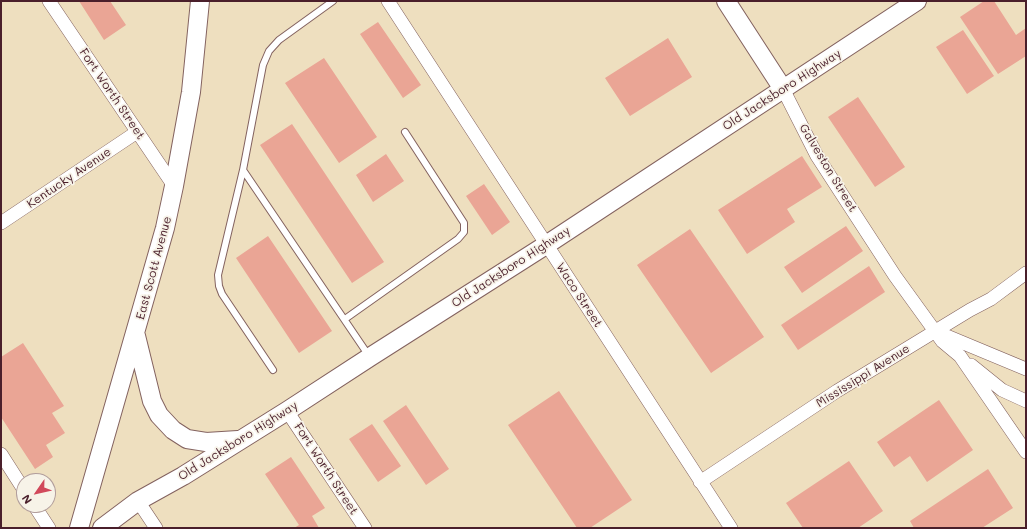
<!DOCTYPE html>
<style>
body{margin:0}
#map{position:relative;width:1027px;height:529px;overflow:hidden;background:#eedfbf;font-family:Mali,sans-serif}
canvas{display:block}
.frame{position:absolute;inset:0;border:2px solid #4a1f2b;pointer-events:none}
.north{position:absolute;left:16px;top:473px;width:40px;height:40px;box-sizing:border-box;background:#f7f3e8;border:1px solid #b29e9c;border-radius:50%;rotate:236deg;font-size:11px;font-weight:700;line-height:16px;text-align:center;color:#4a1f2b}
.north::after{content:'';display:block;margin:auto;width:14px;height:18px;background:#d1495b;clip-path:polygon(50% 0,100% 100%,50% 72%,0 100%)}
</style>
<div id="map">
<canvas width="1027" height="529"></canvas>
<div class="frame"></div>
<div class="north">N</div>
</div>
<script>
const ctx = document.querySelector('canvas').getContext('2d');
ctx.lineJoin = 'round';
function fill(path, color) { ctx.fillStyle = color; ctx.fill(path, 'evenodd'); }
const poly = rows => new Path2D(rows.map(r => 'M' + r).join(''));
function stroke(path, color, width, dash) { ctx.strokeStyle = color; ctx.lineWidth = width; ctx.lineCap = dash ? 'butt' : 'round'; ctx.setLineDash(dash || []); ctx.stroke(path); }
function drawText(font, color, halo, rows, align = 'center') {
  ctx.font = font + ' Mali,sans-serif'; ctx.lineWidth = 3.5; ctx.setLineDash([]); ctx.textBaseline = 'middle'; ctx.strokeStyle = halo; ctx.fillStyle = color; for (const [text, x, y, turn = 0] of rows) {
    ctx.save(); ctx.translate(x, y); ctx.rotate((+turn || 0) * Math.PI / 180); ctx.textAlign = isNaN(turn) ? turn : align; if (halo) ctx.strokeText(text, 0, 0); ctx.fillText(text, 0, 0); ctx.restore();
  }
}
fill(poly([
 [79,1,110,1,126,25,104,40],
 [984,1,994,1,1016,35,1026,28,1026,56,998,74,960,17],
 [378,22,421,85,403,98,360,34],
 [963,30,994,76,967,94,936,47],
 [668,38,692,77,630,116,605,78],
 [324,58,377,137,339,163,285,83],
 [858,97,905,167,875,187,828,117],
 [292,124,384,262,352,283,260,145],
 [386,154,404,181,373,202,356,175],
 [802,156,822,187,787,209,795,222,747,254,718,210],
 [484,184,510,222,492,235,466,196],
 [846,226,863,251,802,293,784,267],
 [690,229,764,337,711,373,637,265],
 [268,236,332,331,299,353,236,258],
 [869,266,885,292,798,350,781,325],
 [23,343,64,406,52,413,65,433,46,445,53,457,35,469,1,417,1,357],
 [559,391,632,500,590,528,577,528,508,425],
 [939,400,973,450,927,482,910,456,894,467,877,442],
 [406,405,449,469,426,485,383,421],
 [372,424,401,466,378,482,349,439],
 [291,457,325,508,312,516,319,528,294,528,299,525,265,474],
 [849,461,883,511,858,528,803,528,786,503],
 [988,469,1013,508,982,528,914,528,910,521]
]), '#eaa595');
const service = poly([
 [333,1,279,40,269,51,263,65,243,170,369,356],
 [243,170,218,275,219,286,222,294,273,370],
 [345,319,458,239,464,232,464,223,405,132]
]);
const minor = poly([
 [49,1,174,186],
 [388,1,731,528],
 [783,89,817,156,895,276,942,341,960,356,1026,452],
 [1,223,137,132],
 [937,332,1026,369],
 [971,365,1002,390,1026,401],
 [287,411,365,528],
 [1,454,24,490],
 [700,482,837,391,970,310,991,299,1026,273],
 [138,501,156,528],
 [34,505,49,528]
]);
const secondary = poly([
 [726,1,783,89],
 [136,336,152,401,159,415,173,430,187,439,206,442,238,440],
 [79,528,165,228,174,186,191,92,200,1],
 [102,528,138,501,183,476,287,411,370,357,546,245,917,1]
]);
stroke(service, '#83625f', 8);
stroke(minor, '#83625f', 14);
stroke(secondary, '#83625f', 20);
stroke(service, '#fff', 6);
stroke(minor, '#fff', 13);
stroke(secondary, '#fff', 18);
drawText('12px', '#4a1f2b', '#f7f3e8', [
 ["Old Jacksboro Highway",782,90,-33],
 ["Fort Worth Street",112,94,56],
 ["Galveston Street",828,168,59],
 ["Kentucky Avenue",69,178,-34],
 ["Old Jacksboro Highway",511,267,-33],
 ["East Scott Avenue",154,268,-75],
 ["Waco Street",579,295,57],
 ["Mississippi Avenue",863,376,-32],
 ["Old Jacksboro Highway",238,441,-32],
 ["Fort Worth Street",326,469,57]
]);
</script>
